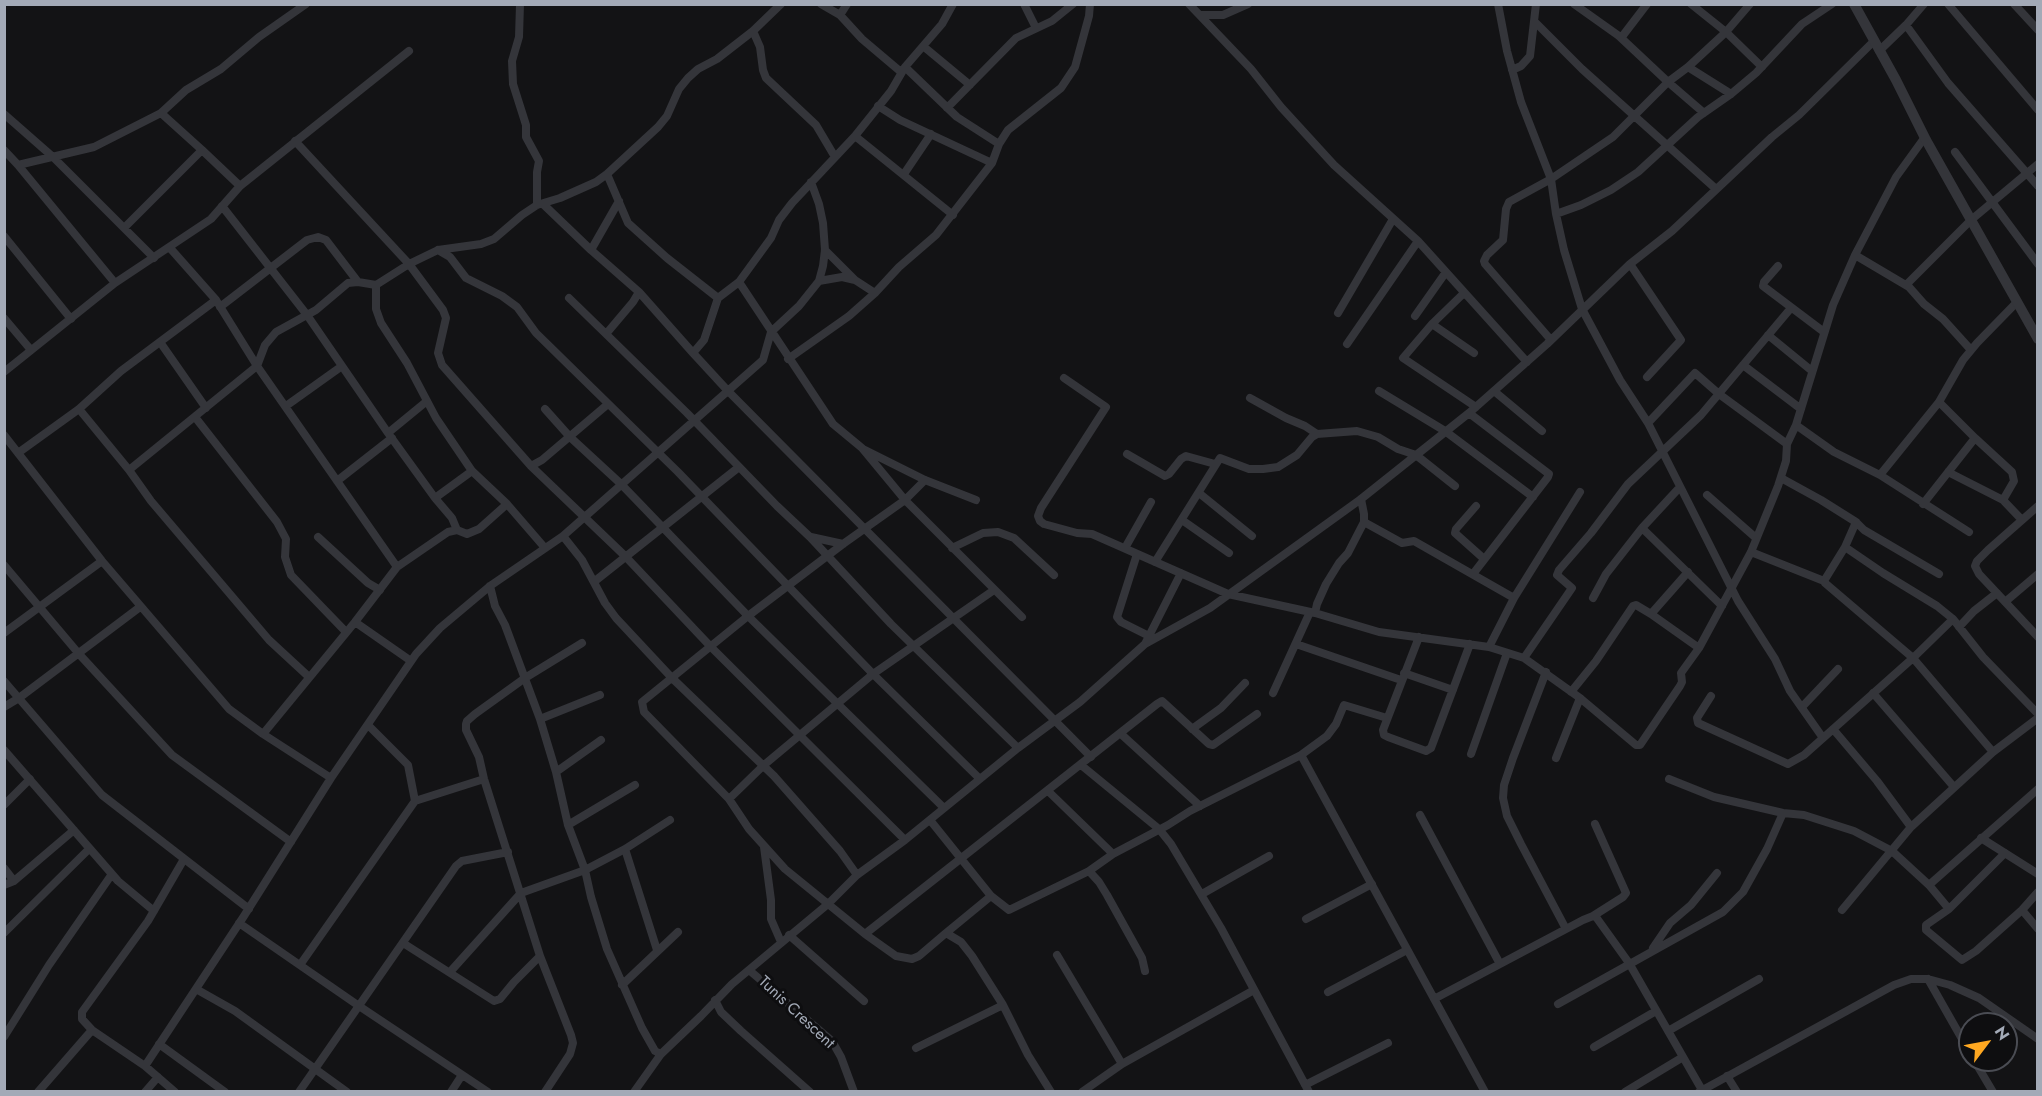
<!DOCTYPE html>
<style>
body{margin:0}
#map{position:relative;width:2042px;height:1096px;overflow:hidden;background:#131315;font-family:Jost,sans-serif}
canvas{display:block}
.frame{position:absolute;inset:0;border:6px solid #a3aab7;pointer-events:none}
.north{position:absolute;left:1958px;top:1012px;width:60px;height:60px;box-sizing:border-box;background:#0e0e10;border:2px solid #4a4c53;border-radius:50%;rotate:58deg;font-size:16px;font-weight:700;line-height:24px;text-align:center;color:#a3aab7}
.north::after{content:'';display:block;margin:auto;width:21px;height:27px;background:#ffa821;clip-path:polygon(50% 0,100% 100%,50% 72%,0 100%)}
</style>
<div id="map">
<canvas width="2042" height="1096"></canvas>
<div class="frame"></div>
<div class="north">N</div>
</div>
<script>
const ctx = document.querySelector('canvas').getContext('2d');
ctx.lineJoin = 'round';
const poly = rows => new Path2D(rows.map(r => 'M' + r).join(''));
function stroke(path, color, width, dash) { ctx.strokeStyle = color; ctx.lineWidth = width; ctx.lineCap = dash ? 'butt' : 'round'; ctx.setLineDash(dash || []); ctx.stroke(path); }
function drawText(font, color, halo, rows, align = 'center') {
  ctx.font = font + ' Jost,sans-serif'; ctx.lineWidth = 6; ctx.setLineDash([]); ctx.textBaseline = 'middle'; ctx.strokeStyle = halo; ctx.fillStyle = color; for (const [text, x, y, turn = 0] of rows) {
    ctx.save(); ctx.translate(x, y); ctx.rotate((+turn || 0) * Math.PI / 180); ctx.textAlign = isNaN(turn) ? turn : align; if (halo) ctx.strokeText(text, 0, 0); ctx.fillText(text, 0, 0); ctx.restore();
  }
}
stroke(poly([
 [520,4,519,37,512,61,513,84,526,125,526,137,539,161,537,172,537,205],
 [821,4,840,15,862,39,901,72],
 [1024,4,1036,28],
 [1189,4,1251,69,1281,107,1334,165,1418,241,1527,362],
 [1498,4,1507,51,1521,102,1551,179,1556,214,1564,250,1582,309,1620,380,1648,423,1738,601,1775,659,1790,691,1823,738],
 [1574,4,1619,36,1668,82,1704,113],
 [1691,4,1726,32,1762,67],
 [1948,4,2038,110],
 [2014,4,2038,30],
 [840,15,847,4],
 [1200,15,1223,15,1248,4],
 [1535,22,1582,69,1716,189],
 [1906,25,1948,83,2038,186],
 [753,31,760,47,763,70,766,78,816,125,835,157],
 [1621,38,1647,4],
 [923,46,970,85],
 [1879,51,1906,25,1924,4],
 [905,67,957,117,999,144],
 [1688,67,1731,94],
 [1512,70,1521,66,1530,56,1536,4],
 [878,106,900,120,992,163],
 [947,108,1016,38,1052,21,1073,4],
 [161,113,202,150],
 [4,114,53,157,154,258],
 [855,136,953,215],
 [295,141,409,264,443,310,446,318,438,353,442,365,531,466],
 [4,150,18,165,94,147,161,113,186,90,221,69,259,37,306,4],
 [1955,152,2038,264],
 [18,165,115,283],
 [904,174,931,134],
 [619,201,591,250,639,292,693,353,704,340,718,298,739,282,771,238,779,220,792,203,855,136,891,91,905,67,942,24,953,4],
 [543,204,591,250],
 [222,206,307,315,388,433,435,498,452,518,457,530],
 [1556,214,1581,205,1611,190,1638,172,1698,117,1731,94,1756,73,1802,24,1832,4],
 [124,228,202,150,240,186],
 [4,236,71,319],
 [170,248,216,300,257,366,397,567,355,622,263,734],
 [438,250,450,257,466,278,502,296,517,307,536,333,678,472,873,674,980,779],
 [825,250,855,280],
 [1855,255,1909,287,1924,304,1943,319,1971,350],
 [1630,264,1681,340,1647,377],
 [1778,266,1764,282,1763,286,1824,332],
 [819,281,842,277,855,280,875,293],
 [739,282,833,424,862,448,905,500,1022,617],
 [376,285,376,309,381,323,407,363,436,418,472,471,507,504,545,548],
 [1906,285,1971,220,2038,164],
 [639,292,633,302,606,334,687,413,777,506,810,537,891,624,1018,748],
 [1464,293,1432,324,1403,358,1476,407],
 [569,298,606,334],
 [718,298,667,258,628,223,607,174,658,127,667,116,679,89,688,78,698,69,717,59,753,31,781,4],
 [220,307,307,240,318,237,326,240,358,282],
 [1338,313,1393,219],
 [1415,316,1446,272],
 [4,318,31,350],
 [1432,324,1474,353],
 [1768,335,1812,371],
 [1551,340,1485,264,1484,261,1487,255,1503,240,1506,209,1509,202,1551,179,1613,137,1668,82,1688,67,1726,32,1750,4],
 [160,342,206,408],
 [1347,344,1418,241],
 [693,353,728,391,1091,757],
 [788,359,849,316,875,293,899,267,936,235,992,163,999,144,1008,130,1061,88,1075,67,1089,16,1090,4],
 [1743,365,1801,409],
 [4,372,115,283,211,219,240,186,409,51],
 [1064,378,1106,407,1041,508,1038,516,1040,521,1044,524,1077,533,1092,534,1228,594,1315,613,1379,632,1489,647,1524,658,1580,698,1636,745,1640,745,1680,686,1682,682,1681,673,1699,648,1751,552,1778,486,1786,461,1787,444,1796,425,1833,305,1855,255,1896,177,1925,137],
 [1379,391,1445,431,1533,497],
 [1494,391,1542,431],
 [1250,398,1286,418,1305,426,1317,434],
 [608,404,542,460,531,466,625,556,711,647,905,840],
 [286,406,342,366],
 [79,409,129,470,151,501,269,640,309,677],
 [545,409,570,437,621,484,748,616,944,808],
 [1469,413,1549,474,1548,477,1473,574],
 [195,417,277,522,286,539,285,557,291,575,346,632],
 [1648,423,1695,373,1719,394,1787,444],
 [1796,425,1834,452,1880,475,1969,532],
 [388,433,427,401],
 [4,435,102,561,229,709,263,734,331,778],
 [1975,438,2012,472,2014,481,2003,500,2022,520],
 [865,450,925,480,976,500],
 [18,453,79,409,121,371,216,300],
 [1127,454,1165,476,1169,474,1181,459,1186,456,1215,464],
 [129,470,257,366,265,345,276,332,316,310,348,283,358,282,376,285,409,264,438,250,481,244,494,239,522,215,537,205,560,198,596,182,607,174],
 [1948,472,2003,500],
 [1880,475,1939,402,1963,360,1977,343,2017,302],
 [1781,478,1821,500,1856,522,1864,530,1939,574],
 [337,481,392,438],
 [1199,493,1252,536],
 [1707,495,1756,538],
 [435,498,472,471],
 [1923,504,1975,438,1939,402],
 [1476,506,1456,529,1455,533,1483,558],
 [2038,506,1988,550,1977,561,1975,566,1979,574,2038,637],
 [1182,520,1229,553],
 [1364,522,1402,543,1414,541,1514,598],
 [1856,522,1845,547,1883,573,1937,606,1953,619,1983,657,2038,714],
 [1642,528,1722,606],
 [563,536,582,560,605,603,616,618,672,678,774,776,840,851,857,875],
 [318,537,368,583,380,590],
 [811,537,843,544],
 [1845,547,1824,581,1825,583,1913,658,1993,752],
 [952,548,983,533,998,532,1014,538,1054,575],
 [1125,548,1151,502],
 [1751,552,1824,581],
 [1137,554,1117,617,1121,622,1149,636,1145,644],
 [1155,562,1220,458,1249,469,1263,469,1278,467,1297,455,1312,437,1317,434,1357,431,1378,437,1398,449,1416,455,1455,486],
 [4,565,79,654,172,755,291,842],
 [397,567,448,532,457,530,467,534,479,529,507,504],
 [1688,572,1651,614,1699,648],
 [595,581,739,467],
 [490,586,495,606,505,625,540,719,556,772,568,825,585,870,591,897,607,949,642,1028,655,1051,661,1054],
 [994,590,873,674,764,765,729,799,749,829,785,869,865,934,896,956,912,959,919,956,946,933,961,942,972,956,1003,1005,1028,1055,1051,1092],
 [1593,598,1606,574,1642,528,1680,487],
 [2005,602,2038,574],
 [1315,613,1317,604,1326,584,1339,563,1348,553,1364,522,1364,514,1361,499],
 [355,622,411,661],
 [1959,627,1974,611,1997,593],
 [4,633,102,561],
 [1149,636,1181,573],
 [1419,637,1383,730,1384,735,1388,737,1426,751,1431,748,1470,644],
 [1296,644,1401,680],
 [1489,647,1514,598,1580,492],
 [1524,658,1572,588,1557,575,1559,570,1591,533,1628,484,1701,415,1791,308],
 [1546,672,1513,758,1504,785,1503,798,1507,816,1521,844,1566,929],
 [1404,673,1453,690],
 [4,681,102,795,249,909],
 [1571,692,1596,661,1633,606,1636,605,1651,614],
 [1273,693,1310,612],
 [1873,693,1954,787],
 [1711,696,1697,718,1698,723,1788,764,1804,755,1913,658,1953,619],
 [4,707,19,698,140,607],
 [1802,707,1838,669],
 [540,719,600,695],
 [368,725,408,765,415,801],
 [1192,729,1221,708,1245,683],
 [1833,729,1877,781,1911,827],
 [1121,734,1200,806],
 [4,750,118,881,154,911],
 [1471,754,1507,653],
 [1301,755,1327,736,1336,724,1344,705,1387,718],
 [1556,758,1580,698],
 [1081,765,1159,829,1171,844,1221,928,1309,1092],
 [556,772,601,740],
 [1669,779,1714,797,1783,813,1804,815,1854,831,1892,851,1929,885,1949,909],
 [1048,791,1113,854],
 [729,799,644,712,642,702,748,616,843,544,905,500,925,480],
 [4,805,30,779],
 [1420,815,1500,964],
 [930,820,991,896,946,933],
 [568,825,635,785],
 [1981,838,2038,874],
 [764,847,771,900,771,919,781,942],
 [625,849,657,950],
 [2005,853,1949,909,1926,925,1926,930,1962,960,1976,951,2022,910,2038,892],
 [4,868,14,881],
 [1089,871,1113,854,1168,825,1190,811,1301,755,1485,1092],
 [4,885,14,881,74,830],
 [1929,885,2038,789],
 [1202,894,1269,856],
 [991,896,1009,910,1089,871,1099,882,1107,895,1142,958,1145,971],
 [1842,910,1911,827,1993,752,2038,718],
 [2022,910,2038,929],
 [1593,916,1623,897,1626,893,1595,824],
 [1306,919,1372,884],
 [239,923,359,1006,488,1092],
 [4,933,89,849],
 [865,934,1157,704,1162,701,1209,744,1213,745,1257,714],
 [789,935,864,1001],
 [403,943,494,1001,500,999,514,982,540,956],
 [1653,948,1670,923,1691,905,1717,873],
 [1057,955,1122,1064],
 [300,965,415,801,484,779],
 [749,970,832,1041,841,1057,854,1092],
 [450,972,521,893,585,870,625,849,670,820],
 [1928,979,1970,1053],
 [622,985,678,932],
 [196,989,235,1011,347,1092],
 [1328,992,1407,950],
 [1434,999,1583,920,1593,916,1596,917,1629,963,1702,1090],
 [715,1000,721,1012,741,1031,810,1092],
 [1558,1004,1723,912,1743,892,1767,849,1783,813],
 [92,1030,82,1019,82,1012,148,921,184,859],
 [1668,1031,1759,979],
 [4,1037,49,965,112,874],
 [159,1044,225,1092],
 [1594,1047,1656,1011],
 [916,1048,1003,1005],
 [1974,1060,1993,1092],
 [145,1066,175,1092],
 [1727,1076,1737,1092],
 [1305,1085,1388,1043],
 [38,1092,92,1030,145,1066,244,916,331,778,416,654,440,628,490,586,563,536,763,360,771,332,799,306,819,281,823,266,825,250,823,223,819,204,811,182],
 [145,1092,158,1077],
 [299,1092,456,866,462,861,508,852],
 [451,1092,462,1075],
 [545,1092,570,1054,573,1043,571,1035,540,956,484,779,479,757,466,730,466,724,467,721,475,714,525,678,582,643],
 [634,1092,661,1054,701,1016,732,984,828,904,857,875,905,840,1018,748,1080,702,1145,644,1210,608,1361,499,1469,413,1547,344,1630,264,1672,231,1772,137,1799,115,1874,41],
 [1082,1092,1122,1064,1254,990],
 [1625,1092,1683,1057],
 [1699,1092,1894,985,1911,979,1928,979,1950,985,1979,998,2038,1039]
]), '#34353a', 8);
stroke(poly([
 [1854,4,1896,80,1926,140,2038,339]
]), '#34353a', 10);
drawText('16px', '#a3aab7', '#0e0e10', [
 ["Tunis Crescent",796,1013,43]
]);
</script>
